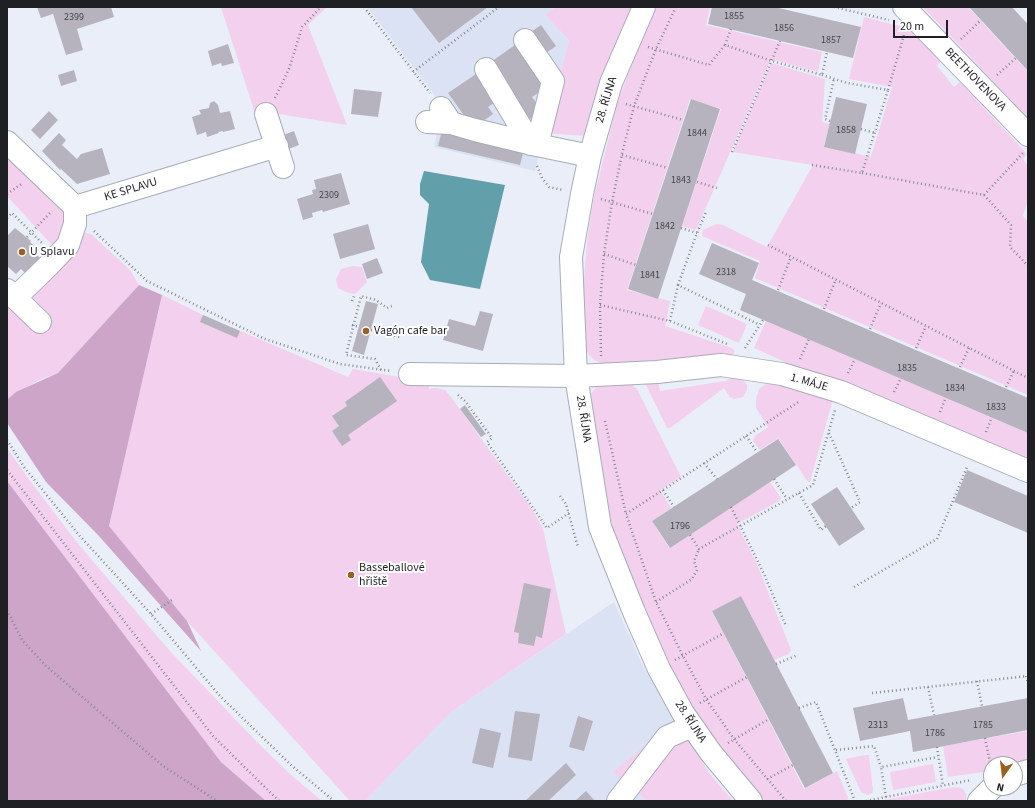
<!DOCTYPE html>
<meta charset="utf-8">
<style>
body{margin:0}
#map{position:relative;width:1035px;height:808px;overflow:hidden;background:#eaeef9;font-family:"Source Sans 3",sans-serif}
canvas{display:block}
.frame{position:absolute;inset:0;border:8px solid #1e2023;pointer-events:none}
.north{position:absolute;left:983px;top:756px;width:40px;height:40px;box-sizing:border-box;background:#fff;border:1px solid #a5a6a7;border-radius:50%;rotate:194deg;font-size:11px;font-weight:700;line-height:16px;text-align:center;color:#1e2023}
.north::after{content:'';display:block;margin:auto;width:14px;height:18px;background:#9b5f22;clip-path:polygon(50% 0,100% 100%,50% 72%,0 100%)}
.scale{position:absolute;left:893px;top:20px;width:55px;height:18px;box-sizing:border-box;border:2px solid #1e2023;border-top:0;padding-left:5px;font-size:12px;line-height:14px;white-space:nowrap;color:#1e2023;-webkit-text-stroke:3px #fff;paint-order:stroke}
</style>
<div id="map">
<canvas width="1035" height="808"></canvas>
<div class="frame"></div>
<div class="north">N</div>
<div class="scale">20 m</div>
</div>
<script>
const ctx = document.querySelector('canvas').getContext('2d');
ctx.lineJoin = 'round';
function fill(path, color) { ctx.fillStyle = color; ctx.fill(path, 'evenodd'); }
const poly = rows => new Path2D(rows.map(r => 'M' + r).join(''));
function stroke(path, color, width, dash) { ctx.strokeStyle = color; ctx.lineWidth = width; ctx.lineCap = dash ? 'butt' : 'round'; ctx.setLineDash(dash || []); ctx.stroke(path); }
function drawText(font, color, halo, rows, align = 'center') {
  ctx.font = font + ' "Source Sans 3",sans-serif'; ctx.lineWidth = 4; ctx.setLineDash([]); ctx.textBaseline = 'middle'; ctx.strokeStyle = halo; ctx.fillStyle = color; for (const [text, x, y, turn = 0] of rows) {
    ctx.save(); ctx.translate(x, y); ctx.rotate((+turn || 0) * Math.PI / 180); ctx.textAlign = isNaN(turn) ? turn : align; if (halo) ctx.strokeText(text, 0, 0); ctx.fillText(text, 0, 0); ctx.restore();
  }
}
fill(poly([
 [367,7,556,7,545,15,569,40,535,171,434,147,438,128,436,97],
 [614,602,644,668,677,722,629,786,647,801,365,801,451,712]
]), '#dbe2f3');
fill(poly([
 [221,7,327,7,308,25,347,125,254,110],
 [556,7,633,7,586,136,545,133,569,40,545,15],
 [656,7,710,7,706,25,822,52,818,72,771,59,696,230,682,226,721,109,690,99,627,290,670,301,665,326,732,348,735,351,730,360,606,365,596,361,589,355,585,348,583,291,587,243,593,202,617,104,646,27],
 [923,7,968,7,1028,72,1028,118],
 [864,17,911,29,940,62,937,66,954,87,960,82,1027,154,1023,159,1028,166,1028,199,1023,216,1028,221,1028,395,755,278,760,261,702,236,703,230,717,224,723,225,767,247,813,165,733,152,771,63,825,79,822,122,830,124,824,145,871,157,892,87,849,79],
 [7,160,15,162,68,210,66,228,53,246,7,196],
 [86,233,91,234,130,270,139,285,58,373,37,381,7,400,7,299,33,302,31,293,79,234],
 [353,266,362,267,367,282,355,294,346,292,338,288,336,279,341,269],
 [162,295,203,315,348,377,353,369,429,382,429,389,436,388,445,390,451,397,532,509,543,529,566,634,451,712,365,801,350,801,187,621,109,526],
 [706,306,747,324,739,343,698,325],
 [766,321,1028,433,1028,466,800,372,792,365,754,348],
 [733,376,741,378,747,385,747,390,743,397,734,399,730,397,724,388,670,428,667,428,646,385,647,381,658,380,660,391,726,381],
 [770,381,833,399,810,482,808,482,778,438,760,450,753,441,755,436,768,427,756,408,756,398,759,389],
 [599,384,631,384,637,389,681,477,660,490,671,508,652,521,669,548,770,482,781,498,779,501,737,524,757,564,791,650,789,654,774,660,741,596,712,611,804,789,837,771,848,798,847,801,759,801,721,754,669,669,611,529,588,403,593,391],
 [7,448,30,481,79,545,169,650,254,739,291,775,322,801,266,801,221,762,7,481],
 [664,731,688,738,709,773,733,801,647,801,613,772],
 [1028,731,1028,765,991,764,991,771,948,777,943,746],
 [865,755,869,755,873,790,872,793,868,795,861,792,846,759],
 [933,764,936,782,893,790,890,772],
 [954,787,961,788,964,790,966,794,966,801,879,801]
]), '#f2d0ee');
fill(poly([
 [139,285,162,295,109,526,187,621,201,651,98,535,46,482,7,423,8,399,16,392,58,373],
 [7,481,221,762,266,801,7,801]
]), '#cda5c9');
fill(poly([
 [424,171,505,185,480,289,430,280,421,262,429,204,420,195,420,184]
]), '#61a0aa');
fill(poly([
 [37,7,111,7,114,17,77,29,83,50,66,55,53,14,41,18],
 [411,7,488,7,439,43],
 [712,7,774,7,861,27,853,58,708,24],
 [969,7,1012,7,1022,18,1028,24,1028,71],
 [541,25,556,46,543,55,528,34],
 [228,44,234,63,222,66,221,63,212,66,208,51],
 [515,45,546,88,532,97,542,111,528,120,488,64],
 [74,70,77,81,61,86,58,75],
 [476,74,495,102,488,107,493,114,479,124,474,117,468,121,448,93],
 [354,89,382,92,378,117,351,114],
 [836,97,867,104,855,154,824,147],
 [691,99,720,109,658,299,628,289],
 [214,101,218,105,220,113,230,111,235,129,223,132,223,131,218,132,219,133,207,137,206,132,197,135,192,117,201,114,199,110,209,108,210,103],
 [49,111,58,120,40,139,31,130],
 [442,130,524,149,520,165,438,146],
 [294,131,299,145,283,151,278,137],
 [59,133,66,140,62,145,77,159,81,154,102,148,110,174,77,184,61,169,60,170,42,151],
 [341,173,350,204,323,212,322,210,312,213,313,217,303,220,297,199,313,194,312,190,316,189,314,180],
 [368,224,375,249,340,259,333,234],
 [15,228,31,241,30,242,39,250,36,254,44,262,29,277,21,269,16,274,7,266,7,236],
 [712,243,759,263,752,280,1028,398,1028,433,740,310,746,294,699,274],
 [377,258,383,273,367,279,362,264],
 [366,301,378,304,364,355,352,351],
 [480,311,493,314,483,351,443,340,449,319,475,326],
 [203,315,240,331,237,338,200,322],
 [380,377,397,401,348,435,351,440,342,446,332,431,339,426,332,416,347,406,345,402],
 [465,405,486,434,481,437,460,409],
 [778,439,796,465,670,548,652,521],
 [967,470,1028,496,1028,533,954,502],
 [837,487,865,529,839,546,811,504],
 [524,583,551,589,542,638,536,636,534,646,518,643,519,633,514,632],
 [741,596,833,773,805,788,712,611],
 [903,698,908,720,1028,698,1028,730,913,752,910,731,860,741,853,708],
 [515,711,540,714,532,761,508,757],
 [578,716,593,721,584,751,569,747],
 [480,728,501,733,493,768,472,763],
 [566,763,576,775,548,801,525,801],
 [586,791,595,801,575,801]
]), '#b6b3be');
const minor = poly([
 [644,7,611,83,590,156,582,194,571,257,576,376,600,527,634,612,659,669,683,713,711,753,751,801],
 [904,7,1028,135],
 [525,40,553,81,537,145],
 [486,69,531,144],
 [441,108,451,123,475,130,537,145,590,156],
 [266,114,283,167],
 [427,122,451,123],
 [7,142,75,207,277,146],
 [7,290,40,322],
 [15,298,49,265,68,245,75,224,75,207],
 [410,374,576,376,657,372,721,365,782,374,841,392,1028,471],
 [1015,775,1028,771],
 [618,801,667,737,692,726],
 [979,801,992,788]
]);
stroke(minor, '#a8acb6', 24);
stroke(poly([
 [364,7,430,93],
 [834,7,889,20],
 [731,29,725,45,772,61,822,75,827,52],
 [961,39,981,20],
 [648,47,709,65,725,45],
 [413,72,499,7],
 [822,75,847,83,888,90,904,35],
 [997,75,1016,58],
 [275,98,289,69,302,27,321,7],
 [626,104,683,120],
 [830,121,825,119,834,79],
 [861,129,875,133],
 [732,152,780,41],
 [622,155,668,168],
 [812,165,862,173,888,90],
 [537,166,542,178,549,187,563,190],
 [862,173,984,195,1023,153],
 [697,182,717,188],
 [7,194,23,183],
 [984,195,1011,225,1010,247,1028,266],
 [601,199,653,214],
 [7,218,12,213,42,243],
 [681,228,697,233],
 [94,231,147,281,265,339,340,364,391,371],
 [27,237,52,211],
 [768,245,1028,378],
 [604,254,636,265],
 [678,285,697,233,706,212],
 [778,290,791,257],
 [352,301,355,294],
 [600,305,670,321,727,344],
 [824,309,836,279],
 [670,321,678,285,760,325],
 [352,325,359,327],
 [870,329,881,303],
 [371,330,400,337],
 [745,348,763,320],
 [916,348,926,326],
 [601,356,600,305,604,254,612,202,622,154,634,106,656,49,676,7],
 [800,359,809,339],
 [960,367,969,348],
 [381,370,375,359,346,355,361,296,376,300,387,308,392,306],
 [848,373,855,359],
 [1006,387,1014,371],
 [894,392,901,378],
 [458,395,465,401,492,438,487,442,547,528,569,513],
 [940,412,946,397],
 [605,421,626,514],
 [986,432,992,417],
 [829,433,860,502,851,508],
 [746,436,757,452],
 [7,440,24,467,79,535,151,614,219,695,291,765,334,801],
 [704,463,717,479],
 [7,470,213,736,279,801],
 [774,479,787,499],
 [663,490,674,507],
 [799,493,821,530,826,526],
 [560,496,566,504,578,547],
 [731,507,764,574,786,626],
 [690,535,699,549,813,485,835,410],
 [854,587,937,539,967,467],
 [656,602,692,579,697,570,694,561,699,549],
 [7,610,22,640,46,666,163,766,217,801],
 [151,614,172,600],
 [675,660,724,633],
 [776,664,798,655],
 [1026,676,1028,683],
 [977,681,982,706],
 [928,687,934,715],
 [872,693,1028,676],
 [700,703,747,677],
 [799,708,816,702,855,801],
 [985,738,991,767],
 [728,743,769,719],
 [937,747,943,786],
 [836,750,874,746,881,767],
 [767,779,793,765],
 [886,797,881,767,938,757],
 [786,801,734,739,706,699,683,656,656,602,626,514,800,401],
 [866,801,971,780]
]), '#85888f', 2.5, [1, 3]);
stroke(minor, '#fff', 22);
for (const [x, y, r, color] of [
 [22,252,4,"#9b5f22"],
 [366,331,4,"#9b5f22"],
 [351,575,4,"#9b5f22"]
]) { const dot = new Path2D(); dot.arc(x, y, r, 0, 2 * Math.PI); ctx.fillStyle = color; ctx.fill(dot); stroke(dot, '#fff', 1.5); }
drawText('10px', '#44454a', null, [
 ["1855",734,17],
 ["2399",74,18],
 ["1856",784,29],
 ["1857",831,41],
 ["1858",846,131],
 ["1844",697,134],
 ["1843",681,181],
 ["2309",329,196],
 ["1842",665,227],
 ["2318",726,273],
 ["1841",650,276],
 ["1835",907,369],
 ["1834",955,389],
 ["1833",996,408],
 ["1796",680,527],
 ["2313",878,726],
 ["1785",983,726],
 ["1786",935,734]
]);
drawText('12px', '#1e2023', '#fff', [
 ["BEETHOVENOVA",975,80,46],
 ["28. ŘÍJNA",607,100,-73],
 ["KE SPLAVU",131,190,-17],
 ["1. MÁJE",809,383,16],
 ["28. ŘÍJNA",583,419,81],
 ["28. ŘÍJNA",690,722,57]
]);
drawText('12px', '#1e2023', '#fff', [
 ["U Splavu",30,252],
 ["Vagón cafe bar",374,331],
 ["Basseballové",359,568],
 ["hřiště",359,582]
], 'left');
</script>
